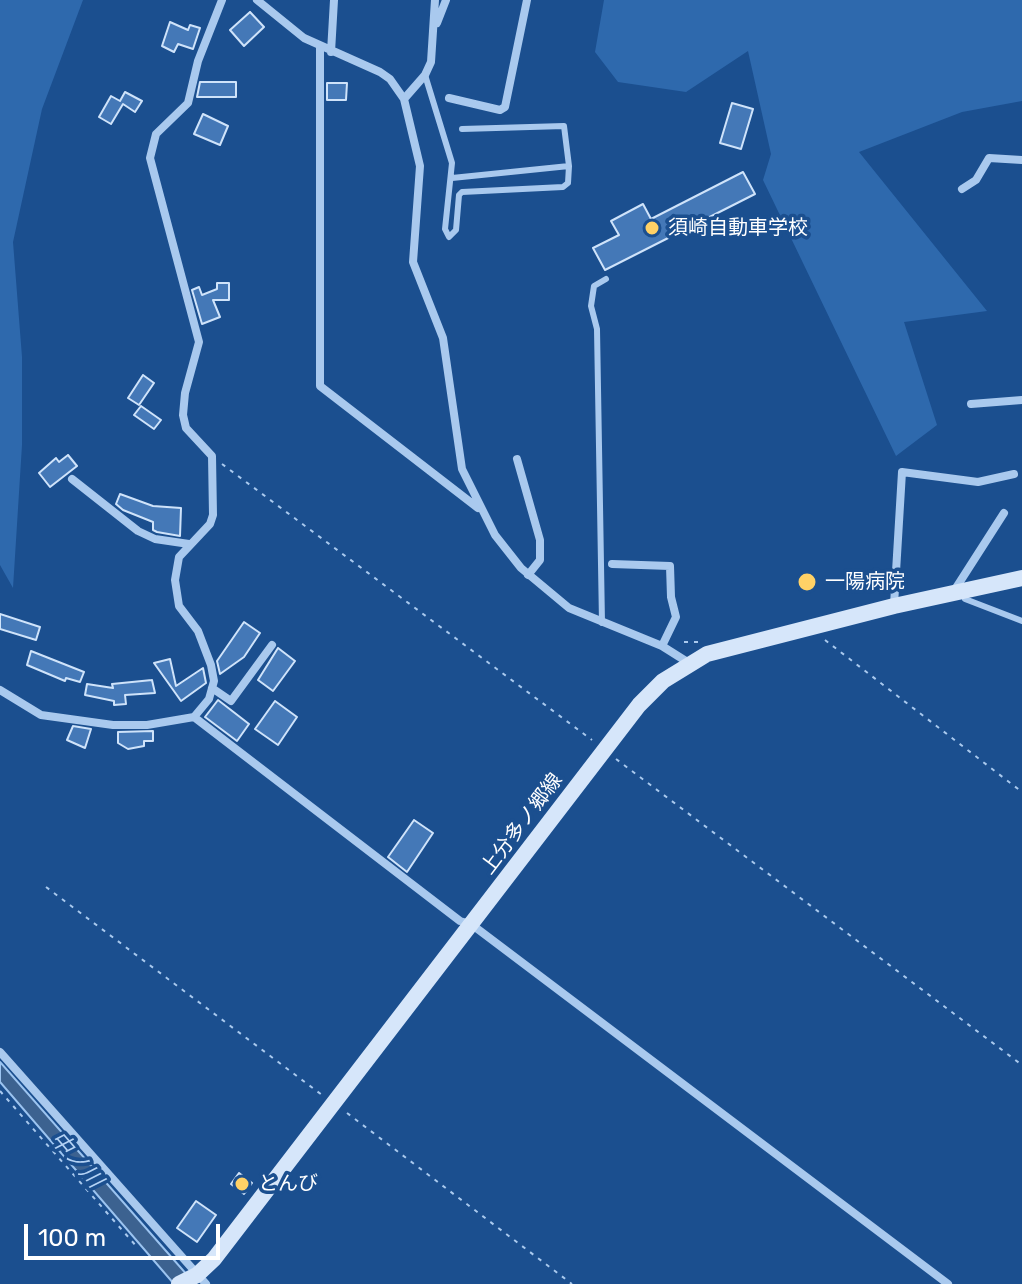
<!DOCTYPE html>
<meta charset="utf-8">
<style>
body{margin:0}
#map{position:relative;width:1022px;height:1284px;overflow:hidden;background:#1b4f8f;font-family:Rubik,sans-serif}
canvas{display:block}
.scale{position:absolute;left:24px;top:1224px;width:196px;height:36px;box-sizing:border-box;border:4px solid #fff;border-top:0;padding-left:10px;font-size:24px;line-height:28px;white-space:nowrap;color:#fff;-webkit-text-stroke:6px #1b4f8f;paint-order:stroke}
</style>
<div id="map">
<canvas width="1022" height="1284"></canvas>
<div class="scale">100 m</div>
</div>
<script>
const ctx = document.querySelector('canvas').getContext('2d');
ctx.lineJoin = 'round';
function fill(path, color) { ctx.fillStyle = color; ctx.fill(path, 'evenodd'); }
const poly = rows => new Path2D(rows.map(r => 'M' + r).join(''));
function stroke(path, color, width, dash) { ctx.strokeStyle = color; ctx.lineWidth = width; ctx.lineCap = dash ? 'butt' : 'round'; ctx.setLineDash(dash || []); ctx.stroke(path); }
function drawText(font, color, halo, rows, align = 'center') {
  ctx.font = font + ' Rubik,"Noto Sans JP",sans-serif'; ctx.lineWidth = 7; ctx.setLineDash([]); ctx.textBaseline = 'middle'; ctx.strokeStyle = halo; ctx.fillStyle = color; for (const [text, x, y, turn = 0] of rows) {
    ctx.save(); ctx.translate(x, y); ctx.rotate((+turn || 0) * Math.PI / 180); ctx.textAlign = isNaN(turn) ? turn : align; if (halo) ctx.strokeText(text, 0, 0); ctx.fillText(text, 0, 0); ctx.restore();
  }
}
fill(poly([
 [0,0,83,0,42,109,13,242,22,357,22,445,13,588,0,565],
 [604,0,1022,0,1022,101,962,112,859,152,987,311,904,322,937,425,896,456,763,180,771,154,748,51,686,92,618,82,595,52]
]), '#2e69ad');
const water = poly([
 [0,1062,195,1284,174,1284,0,1082,0,1062]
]);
fill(water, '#3c6290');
stroke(water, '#9cc4f0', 2);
const building = poly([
 [250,12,264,27,244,46,230,30,250,12],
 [170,22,188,30,190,25,200,28,193,49,178,44,174,52,162,46,170,22],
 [200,82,236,82,236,97,197,97,200,82],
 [327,83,347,83,346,100,327,100,327,83],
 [125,92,142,101,135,112,123,104,111,124,99,117,111,96,120,101,125,92],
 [732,103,753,109,741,149,720,143,732,103],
 [203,114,228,126,220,145,194,134,203,114],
 [743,172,755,194,605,270,593,248,619,235,611,221,643,204,651,219,743,172],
 [217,283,229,283,229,300,213,300,220,317,202,324,192,290,199,287,202,295,217,289,217,283],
 [143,375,154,383,139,405,128,398,143,375],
 [141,406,161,420,154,429,134,415,141,406],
 [68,455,77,466,50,487,39,473,56,458,59,462,68,455],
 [120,494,153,506,181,508,180,536,157,532,153,530,153,522,123,510,116,504,120,494],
 [0,614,40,627,36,640,0,629,0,614],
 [244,622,260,633,244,657,220,674,217,661,244,622],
 [278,648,295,661,273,691,258,680,278,648],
 [31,651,84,672,80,682,66,678,65,681,27,665,31,651],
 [170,659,176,686,203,668,206,683,181,701,154,663,170,659],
 [152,680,155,693,125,695,126,704,114,705,114,701,85,695,87,684,113,688,112,684,152,680],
 [218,700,249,724,237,741,205,717,218,700],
 [275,701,297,717,278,745,255,729,275,701],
 [73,726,91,729,85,748,67,740,73,726],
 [153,731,153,741,144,741,144,746,128,749,118,743,118,732,153,731],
 [414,820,433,833,407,872,388,857,414,820],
 [239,1173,252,1183,244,1194,231,1184,239,1173],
 [196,1201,216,1215,197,1242,177,1228,196,1201]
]);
fill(building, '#4478b7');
stroke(building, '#cfe3fa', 2);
stroke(poly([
 [222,464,592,740],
 [825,640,1022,792],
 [684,642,698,642],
 [616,759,1022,1065],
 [46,887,322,1095],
 [0,1091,137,1247],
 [347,1113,572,1284]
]), '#a9c9ee', 2, [4, 6]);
stroke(poly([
 [425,75,452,163,445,229,449,237,456,230,459,195,462,192,563,187,568,183,569,166,564,126,462,129],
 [452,178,569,166],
 [965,599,1022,621],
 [602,623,597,329,591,306,594,286,606,279]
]), '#a9c9ee', 6);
stroke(poly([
 [257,0,304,38,380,72,390,79,404,99,420,166,413,262,443,338,462,469,495,535,521,568,569,608,662,646,689,663],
 [437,23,446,0],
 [320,47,320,386,478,508],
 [331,52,334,0],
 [449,98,500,110,505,107,527,0],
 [404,99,425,75,431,62,435,0],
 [962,189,976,180,989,158,1022,160],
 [971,404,1022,400],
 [517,459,540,540,540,560,528,575],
 [72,479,138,531,155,539,189,544],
 [612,564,670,566,671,597,676,617,662,646],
 [954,591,1004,513],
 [894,605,902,472,978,482,1014,474],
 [212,688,231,701,272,645],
 [0,690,41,715,113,725,147,725,194,717,209,699,214,681,211,665,198,631,179,606,175,580,179,557,210,524,213,515,212,456,186,428,183,415,185,393,199,342,150,158,156,134,188,103,198,61,222,0],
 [194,717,460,921,471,924,948,1284],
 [0,1052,206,1284]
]), '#a9c9ee', 8);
stroke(poly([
 [179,1284,197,1275,214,1259,639,705,663,681,707,654,894,606,1022,578]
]), '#d6e6fa', 16);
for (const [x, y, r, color] of [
 [652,228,8,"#ffd166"],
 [807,582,10,"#ffd166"],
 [242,1184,8,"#ffd166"]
]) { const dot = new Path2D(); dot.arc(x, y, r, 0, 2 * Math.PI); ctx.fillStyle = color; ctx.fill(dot); stroke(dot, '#1b4f8f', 3); }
drawText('20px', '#fff', '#1b4f8f', [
 ["須崎自動車学校",668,228],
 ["一陽病院",825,582],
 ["とんび",258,1184]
], 'left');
drawText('20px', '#fff', '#1b4f8f', [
 ["上分多ノ郷線",522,824,-53]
]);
drawText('italic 22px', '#b5d3f5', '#1b4f8f', [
 ["中ノ川",76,1160,49]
]);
</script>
